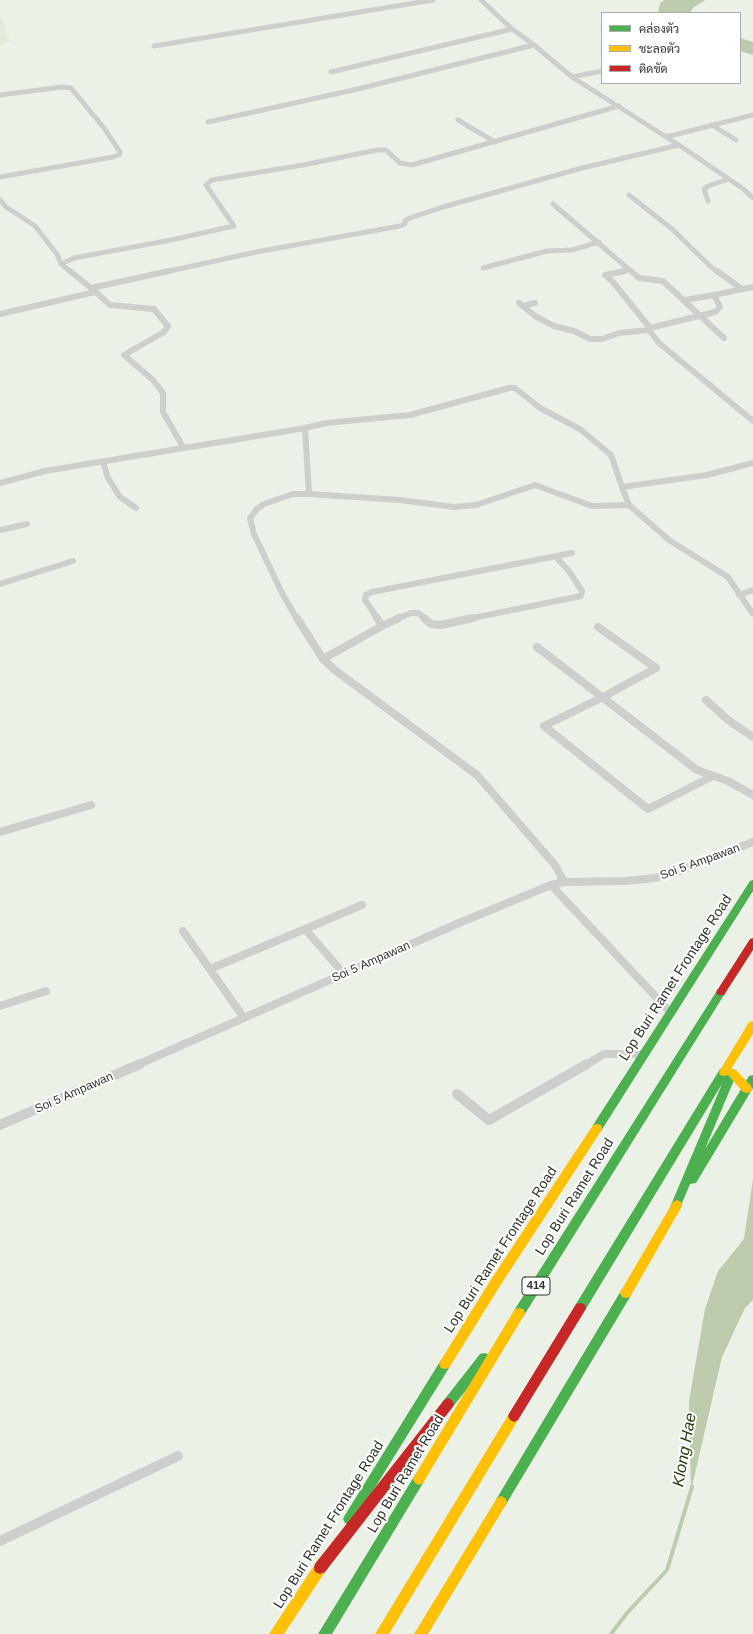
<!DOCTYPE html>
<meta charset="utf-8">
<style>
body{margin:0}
#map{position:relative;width:753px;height:1634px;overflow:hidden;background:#ecf1e8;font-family:Arial,Sarabun,sans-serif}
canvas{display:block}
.legend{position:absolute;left:601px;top:12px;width:140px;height:72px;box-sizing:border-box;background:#fff;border:1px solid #acadab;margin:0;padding:5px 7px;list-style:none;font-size:12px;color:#2f322c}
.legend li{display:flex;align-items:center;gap:8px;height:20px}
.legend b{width:20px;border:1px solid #acadab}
</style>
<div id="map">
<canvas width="753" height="1634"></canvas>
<ul class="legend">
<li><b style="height:5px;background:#4caf50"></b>คล่องตัว</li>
<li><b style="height:5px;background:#ffc107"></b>ชะลอตัว</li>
<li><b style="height:5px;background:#c62828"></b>ติดขัด</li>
</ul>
</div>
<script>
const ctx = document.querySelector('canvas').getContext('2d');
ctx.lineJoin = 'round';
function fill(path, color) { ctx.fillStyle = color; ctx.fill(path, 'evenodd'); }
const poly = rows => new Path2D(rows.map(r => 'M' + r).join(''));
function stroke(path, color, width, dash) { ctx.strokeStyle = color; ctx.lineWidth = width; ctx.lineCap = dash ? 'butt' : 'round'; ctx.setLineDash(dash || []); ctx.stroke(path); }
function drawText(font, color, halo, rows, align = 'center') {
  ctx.font = font + ' Arial,sans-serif'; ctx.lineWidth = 4; ctx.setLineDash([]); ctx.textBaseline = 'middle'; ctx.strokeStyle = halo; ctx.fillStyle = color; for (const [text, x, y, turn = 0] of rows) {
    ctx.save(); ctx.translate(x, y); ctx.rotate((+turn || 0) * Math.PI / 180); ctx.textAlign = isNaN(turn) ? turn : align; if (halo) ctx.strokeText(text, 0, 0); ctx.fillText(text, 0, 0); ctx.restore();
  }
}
fill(poly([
 [0,14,10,42,0,44]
]), '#e1ebda');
fill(poly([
 [664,0,705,0,693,8,690,13,658,13,660,3],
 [740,38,753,42,753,55,740,51],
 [753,1179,753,1300,745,1308,722,1357,691,1491,689,1401,705,1309,718,1271,744,1239]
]), '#bcccac');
stroke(poly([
 [611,1634,627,1613,667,1570,692,1487]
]), '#bcccac', 4);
stroke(poly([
 [481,0,512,29,534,45,572,77,679,145,742,188,753,198],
 [154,46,433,0],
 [331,72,512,29],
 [572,77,602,71],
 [0,95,62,87,71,88,104,128,120,152,119,155,113,157,0,177],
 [458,120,495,142],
 [208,122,358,89,534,45],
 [712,125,736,140],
 [666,137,753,115],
 [629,195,672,229,710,266,718,272],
 [0,200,6,207,35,226,57,254,61,264],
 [708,201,704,189,708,186,729,179],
 [553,204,632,272],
 [483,268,547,251,572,250,599,242],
 [71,272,61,264,74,258,171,240,234,226,206,185,212,180,303,165,377,150,386,150,400,163,412,165,619,106],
 [165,272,256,252,400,226,405,224,405,221,410,218,443,207,582,168,679,145],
 [620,272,629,270]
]), '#cdcfcd', 5);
stroke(poly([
 [70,271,91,288],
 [169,271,91,288,110,305,154,309,168,326,164,332,124,355,153,380,163,393,163,412,183,447],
 [625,271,605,275,613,282,650,328],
 [631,271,639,278,663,281,724,338],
 [717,271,742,289],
 [753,287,714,295,720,307,715,312,650,328,649,330,659,343,753,421],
 [685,300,714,295],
 [519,303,535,316,554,326,574,331,590,339,602,339,619,333,649,330],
 [523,306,535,303],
 [0,314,95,292],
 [305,428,326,423,410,415,509,388,515,388,540,408,580,429,611,455,622,487],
 [103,462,108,478,120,497,136,508],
 [753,463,707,475,622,487,629,505,669,540,728,577,753,614],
 [0,483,45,471,305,428,309,494,400,500,454,507,476,505,535,485,592,506,629,505],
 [0,530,27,524],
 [0,584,73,561],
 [739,595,753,590],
 [297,619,282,593,254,534,250,518,257,509,264,504,293,494,309,494],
 [378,619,365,600,366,595,372,592,572,553],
 [397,619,411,613,418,613,426,619],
 [468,619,581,596,582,591,569,571,556,557]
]), '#cdcfcd', 6);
stroke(poly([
 [297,618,323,659,336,671,477,775,555,865,564,882],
 [377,618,382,626],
 [424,618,431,624,441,625,473,618],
 [598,627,656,668,603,697,544,726,648,809,713,776],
 [537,647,697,770,728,781,753,795],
 [323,659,382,626,399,618],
 [706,700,728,720,753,737],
 [0,832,91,805],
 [551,885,671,1013],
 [305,929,344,974],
 [183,931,244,1018],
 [210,969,362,905],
 [0,1006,46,991],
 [137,1065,459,923,551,885,564,882,625,881,655,878,677,872,753,842],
 [586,1065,604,1054,644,1054]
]), '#cdcfcd', 8);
stroke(poly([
 [457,1094,489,1120,587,1064],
 [0,1125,140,1064],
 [0,1541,178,1456]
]), '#cdcfcd', 10);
fill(poly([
 [753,880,753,891,601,1131,597,1132,593,1131,592,1128,593,1125,750,881,753,880],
 [721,988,724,989,726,992,724,995,523,1317,519,1318,515,1317,513,1313,515,1309,718,989,721,988],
 [724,1068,728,1070,732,1069,736,1070,737,1073,705,1149,749,1076,753,1075,753,1088,696,1183,690,1184,677,1215,673,1217,669,1215,668,1212,722,1084,584,1312,580,1313,576,1312,574,1308,576,1304,720,1069,724,1068],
 [626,1288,630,1289,632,1293,630,1297,505,1506,501,1508,497,1506,495,1502,497,1498,622,1289,626,1288],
 [484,1353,488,1354,490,1358,488,1362,452,1408,448,1410,444,1408,442,1404,444,1400,480,1354,484,1353],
 [445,1359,449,1360,451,1364,449,1368,353,1523,349,1525,345,1523,343,1519,345,1515,441,1360,445,1359],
 [419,1473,423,1475,425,1479,423,1483,332,1634,318,1634,415,1475,419,1473]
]), '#4caf50');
fill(poly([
 [753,1021,753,1034,731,1069,736,1070,751,1086,752,1089,751,1092,747,1093,743,1092,728,1075,724,1076,720,1075,719,1072,749,1022,753,1021],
 [597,1124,601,1125,602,1128,601,1131,500,1286,449,1368,445,1369,441,1368,439,1364,441,1360,492,1278,593,1125,597,1124],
 [677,1200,681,1202,682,1205,681,1208,630,1297,626,1298,622,1297,620,1293,622,1289,673,1202,677,1200],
 [519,1308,523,1309,525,1313,523,1317,423,1483,419,1485,415,1483,413,1479,415,1475,515,1309,519,1308],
 [514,1410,518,1412,520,1416,518,1420,389,1634,375,1634,510,1412,514,1410],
 [501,1496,505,1498,507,1502,505,1506,428,1634,414,1634,497,1498,501,1496],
 [324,1556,329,1558,330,1562,329,1566,284,1634,269,1634,319,1558,324,1556]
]), '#ffc107');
fill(poly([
 [753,938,753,950,724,995,718,995,716,992,718,989,750,939,753,938],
 [580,1303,584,1304,586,1308,584,1312,518,1420,514,1422,510,1420,508,1416,510,1412,576,1304,580,1303],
 [448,1398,452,1400,454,1404,452,1408,325,1572,320,1574,315,1572,314,1568,315,1564,444,1400,448,1398]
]), '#c62828');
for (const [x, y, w] of [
 [536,1286,28]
]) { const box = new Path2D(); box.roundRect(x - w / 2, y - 9, w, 18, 3); ctx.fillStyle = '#fff'; ctx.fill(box); stroke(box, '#2f322c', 1); }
drawText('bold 11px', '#2f322c', null, [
 ["414",536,1286]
]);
drawText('12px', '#2f322c', '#fff', [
 ["Soi 5 Ampawan",700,862,-20],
 ["Soi 5 Ampawan",371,962,-24],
 ["Soi 5 Ampawan",74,1093,-24]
]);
drawText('14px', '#2f322c', '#fff', [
 ["Lop Buri Ramet Frontage Road",676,978,-57],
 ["Lop Buri Ramet Road",575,1197,-58],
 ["Lop Buri Ramet Frontage Road",501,1250,-57],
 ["Lop Buri Ramet Road",406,1474,-59],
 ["Lop Buri Ramet Frontage Road",329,1525,-58]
]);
drawText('italic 16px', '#263a0a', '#fff', [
 ["Klong Hae",685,1450,-80]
]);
</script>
